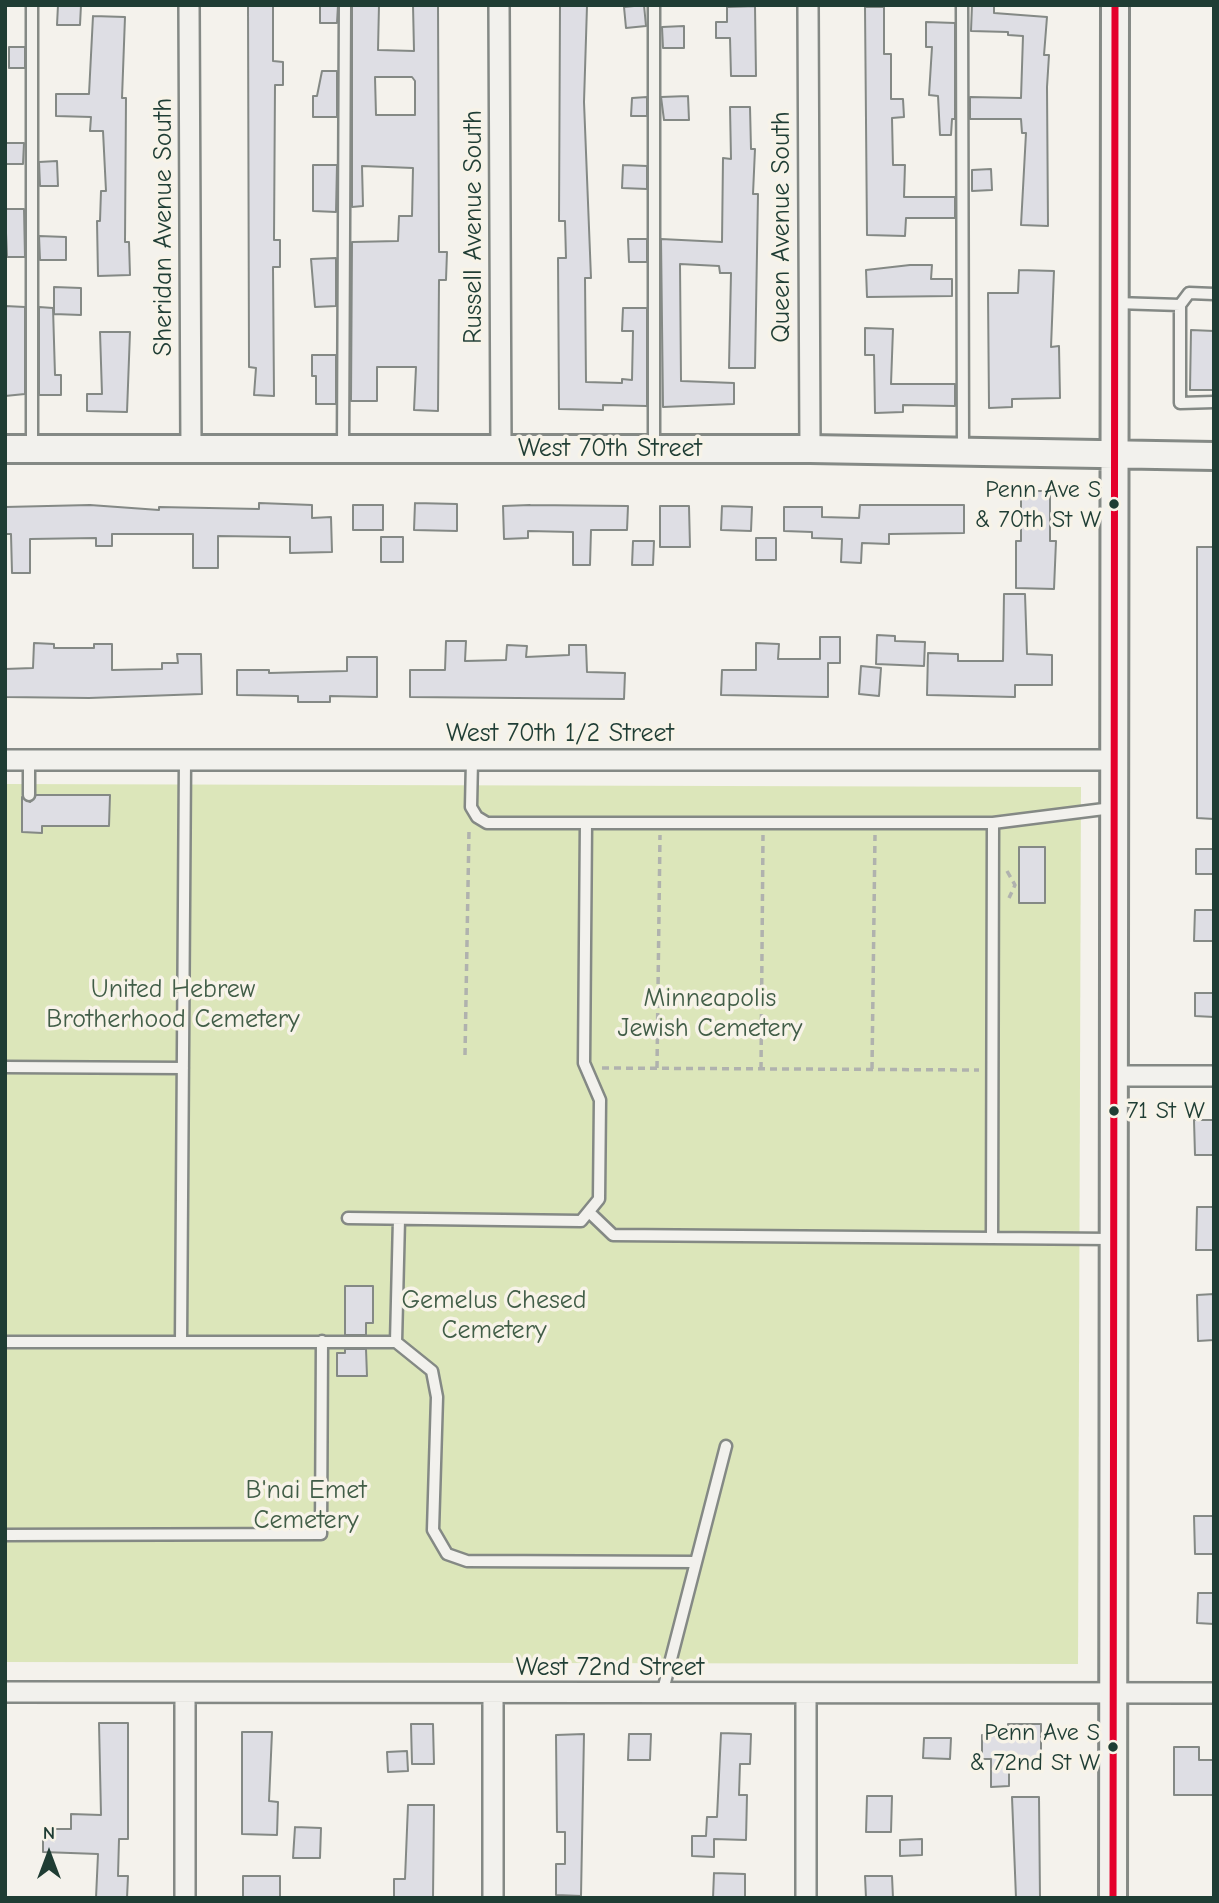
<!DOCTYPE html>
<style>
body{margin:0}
#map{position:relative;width:1219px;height:1903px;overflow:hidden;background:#f4f2ec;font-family:"Comic Neue",sans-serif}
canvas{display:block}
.frame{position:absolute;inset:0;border:7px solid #1f3d34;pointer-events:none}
.north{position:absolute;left:14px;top:1819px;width:70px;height:70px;-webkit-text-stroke:5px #f7f3e8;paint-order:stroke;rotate:0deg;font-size:19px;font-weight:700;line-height:28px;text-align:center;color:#1f3d34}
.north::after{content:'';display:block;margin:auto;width:24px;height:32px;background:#1f3d34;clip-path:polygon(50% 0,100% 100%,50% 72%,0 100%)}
</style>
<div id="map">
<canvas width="1219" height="1903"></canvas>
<div class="frame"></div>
<div class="north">N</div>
</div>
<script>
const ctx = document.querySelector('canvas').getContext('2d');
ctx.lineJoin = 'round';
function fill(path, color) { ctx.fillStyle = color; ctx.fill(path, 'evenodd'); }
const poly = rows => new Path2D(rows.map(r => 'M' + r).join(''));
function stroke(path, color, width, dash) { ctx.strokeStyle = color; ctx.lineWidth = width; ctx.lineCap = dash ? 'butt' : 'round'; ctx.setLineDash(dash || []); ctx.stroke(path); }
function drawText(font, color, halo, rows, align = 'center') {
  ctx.font = font + ' "Comic Neue",sans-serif'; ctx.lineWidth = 7; ctx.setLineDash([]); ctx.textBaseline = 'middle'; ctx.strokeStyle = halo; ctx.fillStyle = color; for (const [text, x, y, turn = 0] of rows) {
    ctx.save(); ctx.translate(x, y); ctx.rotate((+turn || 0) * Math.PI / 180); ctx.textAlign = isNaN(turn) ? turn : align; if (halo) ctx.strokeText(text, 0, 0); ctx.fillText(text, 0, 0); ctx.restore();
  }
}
fill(poly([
 [5,784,1081,787,1078,1664,5,1662]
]), '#dce6ba');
const building = poly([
 [58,5,81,5,80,25,57,25,58,5],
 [248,5,273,5,273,61,283,62,283,85,275,85,274,240,280,240,280,267,273,267,274,396,254,395,256,368,249,367,248,5],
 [320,5,338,5,337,23,320,23,320,5],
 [352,5,379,5,378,50,414,51,413,5,438,5,439,252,447,252,446,280,439,280,438,411,414,410,416,367,377,367,377,401,351,401,352,242,398,241,399,216,412,216,413,168,362,166,363,206,352,207,352,5],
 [375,77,412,77,415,81,415,115,376,115,375,77],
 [560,5,587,6,584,102,591,278,585,278,586,382,622,383,622,379,632,380,633,331,622,331,623,308,647,308,647,406,603,405,603,410,559,409,558,258,566,258,565,221,559,221,560,5],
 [644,5,646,26,626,28,624,7,644,5],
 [972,5,994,5,994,13,1047,17,1044,55,1049,55,1047,87,1048,226,1021,225,1026,133,1022,133,1021,119,970,119,970,97,1021,98,1023,36,1008,35,1008,32,971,31,972,5],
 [755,6,756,76,731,76,730,38,716,38,716,22,727,22,727,7,755,6],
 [865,7,884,7,884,54,891,54,891,99,903,99,904,117,892,118,893,165,905,165,904,197,955,197,955,218,906,218,905,236,867,235,865,7],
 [93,16,125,17,122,98,126,98,125,242,129,242,130,275,98,276,97,221,100,221,101,191,106,191,103,131,90,131,91,117,56,116,56,94,89,94,93,16],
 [926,22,955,23,955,119,952,119,951,135,940,135,938,96,929,95,932,47,926,47,926,22],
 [684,26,684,48,663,48,662,27,684,26],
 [9,47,25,47,25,68,9,68,9,47],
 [322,71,337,71,337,117,313,117,313,96,317,96,322,71],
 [688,96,689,120,664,120,661,97,688,96],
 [647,97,647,116,631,116,632,98,647,97],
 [730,107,750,107,751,149,755,149,753,194,758,194,755,368,729,368,731,273,720,273,719,266,680,264,681,381,734,383,734,404,663,407,661,239,722,242,723,158,731,159,730,107],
 [5,143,24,143,23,164,5,164,5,143],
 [57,161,58,186,40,186,39,162,57,161],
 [313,165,337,165,336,212,313,211,313,165],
 [623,165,647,166,647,189,622,188,623,165],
 [991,169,992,190,972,191,972,170,991,169],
 [5,209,24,209,25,257,7,257,5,209],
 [39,236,66,237,66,260,40,260,39,236],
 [628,239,647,239,647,262,629,262,628,239],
 [336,258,336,306,315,307,311,259,336,258],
 [910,265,932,265,931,279,952,279,952,296,867,297,866,270,910,265],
 [1019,270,1054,271,1051,347,1059,346,1060,398,1012,399,1012,407,989,408,988,293,1018,293,1019,270],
 [54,287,81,288,81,315,54,314,54,287],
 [5,306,25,307,25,394,5,396,5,306],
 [39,307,53,308,55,375,61,375,61,395,39,395,39,307],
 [865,328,893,329,891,384,955,384,955,406,903,405,903,412,875,413,874,355,865,355,865,328],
 [1191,330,1214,331,1214,390,1190,390,1191,330],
 [100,332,130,332,127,412,87,411,87,394,102,394,100,332],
 [312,355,336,355,336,404,316,404,316,376,312,376,312,355],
 [1021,491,1050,491,1050,541,1056,541,1054,589,1016,588,1016,541,1021,541,1021,491],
 [259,503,312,505,312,518,331,517,332,552,290,553,290,537,218,536,218,568,193,568,193,534,112,534,112,546,96,546,96,538,30,539,30,573,12,573,11,534,5,534,5,507,90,505,159,510,159,507,259,509,259,503],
 [415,503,457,504,457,531,414,530,415,503],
 [353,505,383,505,383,530,353,530,353,505],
 [530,505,628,506,627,530,591,530,590,565,573,565,573,532,528,531,528,538,504,539,503,506,530,505],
 [860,505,964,505,964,533,889,534,889,544,862,543,861,563,841,562,842,539,812,538,812,532,784,531,784,507,822,507,822,517,859,518,860,505],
 [660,506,689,506,690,547,660,547,660,506],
 [722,506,752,507,751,531,721,530,722,506],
 [381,537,403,537,403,562,381,562,381,537],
 [756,538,776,538,776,560,756,560,756,538],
 [633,541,654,541,653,565,632,565,633,541],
 [1197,547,1214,547,1214,819,1197,818,1197,547],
 [1004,594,1025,594,1027,654,1052,655,1052,685,1015,685,1015,697,927,695,928,653,958,654,958,661,1003,661,1004,594],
 [877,635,895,636,895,641,925,642,924,666,876,664,877,635],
 [820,637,840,637,840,663,828,663,828,697,721,695,722,670,756,670,756,643,779,644,778,659,820,659,820,637],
 [446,641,466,641,465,661,506,660,507,645,527,646,526,657,569,655,569,645,586,645,587,672,625,673,624,699,410,697,410,670,445,670,446,641],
 [34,643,54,644,54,648,94,648,94,644,112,644,112,670,162,669,162,663,178,663,177,654,201,654,202,694,89,698,5,697,5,669,33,668,34,643],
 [347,657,377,657,377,697,330,696,330,702,298,702,298,696,237,695,237,670,269,670,269,673,347,671,347,657],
 [861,666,881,668,879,696,859,694,861,666],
 [36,795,110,795,109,826,42,826,42,833,22,832,22,797,30,802,36,795],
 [1019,847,1045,847,1045,903,1019,903,1019,847],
 [1196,849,1214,849,1214,874,1196,874,1196,849],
 [1195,910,1214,910,1214,941,1194,941,1195,910],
 [1195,993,1214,993,1214,1017,1195,1016,1195,993],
 [1194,1120,1214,1120,1214,1155,1195,1155,1194,1120],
 [1197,1207,1214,1207,1214,1250,1196,1250,1197,1207],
 [345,1286,373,1286,373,1323,366,1323,366,1335,345,1335,345,1286],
 [1214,1294,1214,1340,1198,1341,1197,1295,1214,1294],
 [345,1349,366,1349,367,1376,337,1376,337,1353,345,1353,345,1349],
 [1194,1516,1214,1516,1214,1554,1195,1554,1194,1516],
 [1198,1593,1214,1593,1214,1624,1197,1623,1198,1593],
 [99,1723,128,1723,128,1839,119,1839,118,1876,128,1876,127,1898,96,1898,98,1854,43,1852,43,1829,71,1829,71,1814,101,1815,99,1723],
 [411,1724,433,1724,434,1764,412,1764,411,1724],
 [1008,1724,1041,1724,1041,1762,1009,1762,1009,1786,991,1787,991,1759,982,1759,982,1735,1008,1736,1008,1724],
 [242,1732,272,1732,269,1801,278,1802,277,1835,242,1834,242,1732],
 [721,1733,751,1734,750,1764,740,1764,739,1795,747,1795,746,1840,714,1839,714,1857,692,1856,692,1836,706,1836,707,1817,717,1817,721,1733],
 [584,1734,581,1896,556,1895,556,1864,565,1864,565,1832,557,1832,556,1735,584,1734],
 [629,1734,651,1734,650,1760,628,1760,629,1734],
 [924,1738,951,1738,950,1759,923,1758,924,1738],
 [1174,1747,1199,1747,1199,1760,1214,1760,1214,1795,1174,1795,1174,1747],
 [407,1751,408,1771,388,1772,387,1752,407,1751],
 [867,1796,892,1796,891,1832,866,1832,867,1796],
 [1012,1797,1039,1797,1040,1898,1016,1898,1012,1797],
 [408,1805,434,1805,433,1898,394,1898,394,1879,405,1879,408,1805],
 [295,1827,321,1828,320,1858,293,1858,295,1827],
 [922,1839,922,1855,900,1856,900,1840,922,1839],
 [714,1873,745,1874,745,1898,713,1898,714,1873],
 [243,1876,280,1876,280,1898,243,1898,243,1876],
 [865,1876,892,1876,893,1898,866,1898,865,1876]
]);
fill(building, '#dedee4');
stroke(building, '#848985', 2);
const lane = poly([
 [32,5,32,449],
 [654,5,654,449],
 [962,5,963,449],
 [1116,303,1180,305,1180,403,1214,402],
 [1180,305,1189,293,1214,294],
 [343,449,345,5],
 [29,760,29,795],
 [472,760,471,807,477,817,487,823,993,823,1112,808],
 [993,823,992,1238,1111,1239],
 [5,1067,183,1068],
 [589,1212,613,1235,992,1238],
 [348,1218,581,1221,599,1199,600,1100,584,1063,586,823],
 [181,1341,185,760],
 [5,1342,396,1342,432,1371,437,1397,433,1530,447,1554,467,1561,696,1562],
 [396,1342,399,1219],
 [5,1535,321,1534,322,1341],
 [662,1694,726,1446]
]);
const street = poly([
 [189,5,191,449],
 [499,5,501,449],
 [808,5,810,449],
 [5,760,1114,760],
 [1114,1076,1214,1076],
 [5,1692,1214,1693],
 [185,1898,185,1694],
 [493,1898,493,1694],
 [806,1898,806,1695]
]);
const secondary = poly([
 [5,449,810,449,1214,456],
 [1113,1898,1115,5]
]);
stroke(lane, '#848985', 15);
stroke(street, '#848985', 24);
stroke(secondary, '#848985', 32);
stroke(poly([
 [1007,871,1015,885,1009,898],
 [465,1055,469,830],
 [602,1068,979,1070],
 [657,1068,660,835],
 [761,1069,763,835],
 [872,1069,875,835]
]), '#b0b2ae', 3.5, [7, 5]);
stroke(lane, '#f2f1ed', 10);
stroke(street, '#f2f1ed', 19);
stroke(secondary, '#f2f1ed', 26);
stroke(poly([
 [1113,1898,1115,5]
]), '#e4002b', 7);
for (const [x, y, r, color] of [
 [1114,504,6,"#1f3d34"],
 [1114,1111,6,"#1f3d34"],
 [1113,1747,6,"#1f3d34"]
]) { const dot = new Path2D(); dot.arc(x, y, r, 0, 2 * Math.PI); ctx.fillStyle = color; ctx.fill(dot); stroke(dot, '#f7f3e8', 2.5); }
drawText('24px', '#1f3d34', '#f7f3e8', [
 ["Penn Ave S",1101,490],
 ["& 70th St W",1101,520],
 ["71 St W",1127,1111,"left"],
 ["Penn Ave S",1100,1733],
 ["& 72nd St W",1100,1763]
], 'right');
drawText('26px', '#1f3d34', '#f7f3e8', [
 ["Sheridan Avenue South",164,227,-90],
 ["Russell Avenue South",474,227,-90],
 ["Queen Avenue South",782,227,-90],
 ["West 70th Street",610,449],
 ["West 70th 1/2 Street",560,734],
 ["West 72nd Street",610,1668]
]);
drawText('26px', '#415d47', '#f7f3e8', [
 ["United Hebrew",173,990],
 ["Brotherhood Cemetery",173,1020],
 ["Minneapolis",710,999],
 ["Jewish Cemetery",710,1029],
 ["Gemelus Chesed",494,1301],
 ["Cemetery",494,1331],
 ["B'nai Emet",306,1491],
 ["Cemetery",306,1521]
]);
</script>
